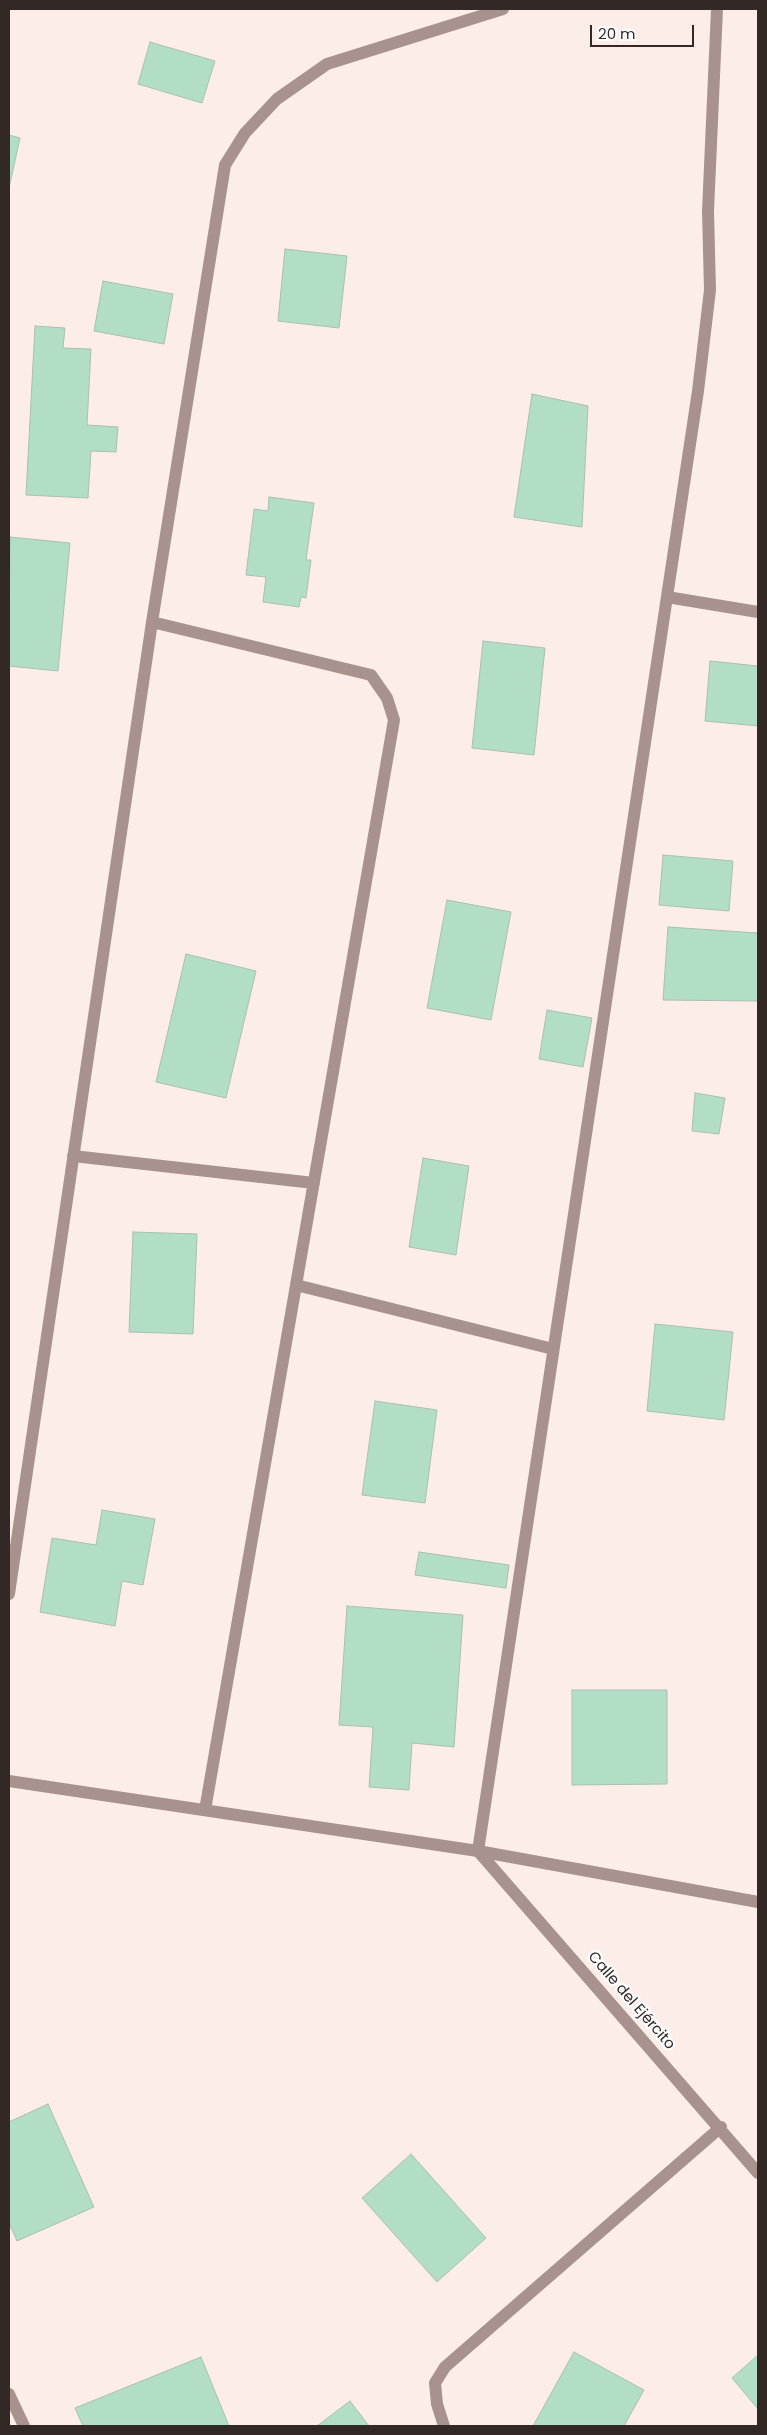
<!DOCTYPE html>
<meta charset="utf-8">
<style>
body{margin:0}
#map{position:relative;width:767px;height:2435px;overflow:hidden;background:#fdede9;font-family:Poppins,sans-serif}
canvas{display:block}
.frame{position:absolute;inset:0;border:10px solid #322826;pointer-events:none}
.scale{position:absolute;left:590px;top:25px;width:104px;height:22px;box-sizing:border-box;border:2px solid #322826;border-top:0;padding-left:6px;font-size:15px;line-height:18px;white-space:nowrap;color:#322826;-webkit-text-stroke:4px #fefefe;paint-order:stroke}
</style>
<div id="map">
<canvas width="767" height="2435"></canvas>
<div class="frame"></div>
<div class="scale">20 m</div>
</div>
<script>
const ctx = document.querySelector('canvas').getContext('2d');
ctx.lineJoin = 'round';
function fill(path, color) { ctx.fillStyle = color; ctx.fill(path, 'evenodd'); }
const poly = rows => new Path2D(rows.map(r => 'M' + r).join(''));
function stroke(path, color, width, dash) { ctx.strokeStyle = color; ctx.lineWidth = width; ctx.lineCap = dash ? 'butt' : 'round'; ctx.setLineDash(dash || []); ctx.stroke(path); }
function drawText(font, color, halo, rows, align = 'center') {
  ctx.font = font + ' Poppins,sans-serif'; ctx.lineWidth = 4.5; ctx.setLineDash([]); ctx.textBaseline = 'middle'; ctx.strokeStyle = halo; ctx.fillStyle = color; for (const [text, x, y, turn = 0] of rows) {
    ctx.save(); ctx.translate(x, y); ctx.rotate((+turn || 0) * Math.PI / 180); ctx.textAlign = isNaN(turn) ? turn : align; if (halo) ctx.strokeText(text, 0, 0); ctx.fillText(text, 0, 0); ctx.restore();
  }
}
const building = poly([
 [150,42,215,61,202,103,138,84,150,42],
 [9,135,20,138,9,188,9,135],
 [285,249,347,256,339,328,278,321,285,249],
 [103,281,173,294,164,344,94,331,103,281],
 [35,326,65,328,63,348,91,349,87,425,118,427,116,452,91,451,88,498,26,495,35,326],
 [532,394,588,406,582,527,514,517,532,394],
 [269,497,314,503,306,560,311,560,306,598,301,597,299,607,263,602,266,577,246,575,254,509,268,511,269,497],
 [10,537,70,543,58,671,9,666,10,537],
 [483,641,545,648,534,755,472,748,483,641],
 [710,661,758,666,758,726,705,721,710,661],
 [663,855,733,861,729,911,659,905,663,855],
 [447,900,511,912,491,1020,427,1008,447,900],
 [668,927,758,933,758,1001,663,1000,668,927],
 [186,954,256,971,226,1098,156,1082,186,954],
 [547,1010,592,1018,583,1067,539,1059,547,1010],
 [695,1093,725,1098,719,1134,692,1131,695,1093],
 [423,1158,469,1166,456,1255,409,1247,423,1158],
 [133,1232,197,1234,193,1334,129,1332,133,1232],
 [655,1324,733,1332,724,1420,647,1411,655,1324],
 [375,1401,437,1410,425,1503,362,1495,375,1401],
 [102,1510,155,1519,143,1585,122,1581,115,1626,40,1612,52,1538,96,1545,102,1510],
 [419,1552,509,1565,506,1588,415,1575,419,1552],
 [347,1606,463,1615,454,1747,412,1743,409,1790,369,1787,373,1727,339,1725,347,1606],
 [572,1690,667,1690,667,1784,572,1785,572,1690],
 [48,2104,94,2207,17,2241,9,2223,9,2122,48,2104],
 [411,2154,486,2238,437,2282,362,2198,411,2154],
 [574,2352,644,2390,624,2426,533,2426,574,2352],
 [758,2355,758,2409,732,2378,758,2355],
 [201,2357,229,2426,83,2426,75,2408,201,2357],
 [350,2401,369,2426,317,2426,350,2401]
]);
fill(building, '#b1dec4');
stroke(building, '#a9bfb2', 1);
stroke(poly([
 [667,597,758,612],
 [152,622,371,675,387,698,394,720,205,1810],
 [73,1156,314,1183],
 [296,1285,553,1349],
 [9,1594,152,622,225,165,245,133,277,99,327,64,503,9],
 [9,1781,478,1851,758,1902],
 [478,1851,698,391,710,290,708,211,717,9],
 [478,1851,758,2173],
 [9,2394,24,2426],
 [444,2426,437,2404,435,2383,445,2367,721,2127]
]), '#a8928e', 12);
drawText('15px', '#322826', '#fefefe', [
 ["Calle del Ejército",631,2001,49]
]);
</script>
